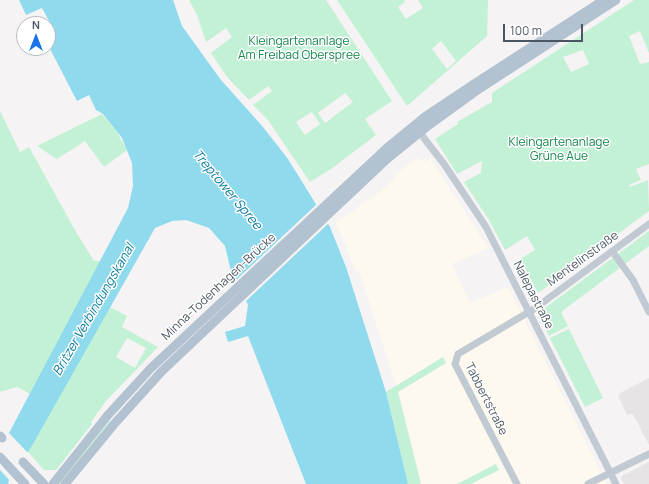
<!DOCTYPE html>
<meta charset="utf-8">
<style>
body{margin:0}
#map{position:relative;width:649px;height:484px;overflow:hidden;background:#f5f3f3;font-family:Manrope,sans-serif}
canvas{display:block}
.north{position:absolute;left:16px;top:16px;width:40px;height:40px;box-sizing:border-box;background:#fff;border:1px solid #b7bbc0;border-radius:50%;rotate:0deg;font-size:11px;font-weight:700;line-height:16px;text-align:center;color:#4a5661}
.north::after{content:'';display:block;margin:auto;width:14px;height:18px;background:#1a73e8;clip-path:polygon(50% 0,100% 100%,50% 72%,0 100%)}
.scale{position:absolute;left:503px;top:24px;width:80px;height:18px;box-sizing:border-box;border:2px solid #4a5661;border-top:0;padding-left:5px;font-size:12px;line-height:14px;white-space:nowrap;color:#4a5661;-webkit-text-stroke:3px #fff;paint-order:stroke}
</style>
<div id="map">
<canvas width="649" height="484"></canvas>
<div class="north">N</div>
<div class="scale">100 m</div>
</div>
<script>
const ctx = document.querySelector('canvas').getContext('2d');
ctx.lineJoin = 'round';
function fill(path, color) { ctx.fillStyle = color; ctx.fill(path, 'evenodd'); }
const poly = rows => new Path2D(rows.map(r => 'M' + r).join(''));
function stroke(path, color, width, dash) { ctx.strokeStyle = color; ctx.lineWidth = width; ctx.lineCap = dash ? 'butt' : 'round'; ctx.setLineDash(dash || []); ctx.stroke(path); }
function drawText(font, color, halo, rows, align = 'center') {
  ctx.font = font + ' Manrope,sans-serif'; ctx.lineWidth = 3; ctx.setLineDash([]); ctx.textBaseline = 'middle'; ctx.strokeStyle = halo; ctx.fillStyle = color; for (const [text, x, y, turn = 0] of rows) {
    ctx.save(); ctx.translate(x, y); ctx.rotate((+turn || 0) * Math.PI / 180); ctx.textAlign = isNaN(turn) ? turn : align; if (halo) ctx.strokeText(text, 0, 0); ctx.fillText(text, 0, 0); ctx.restore();
  }
}
fill(poly([
 [418,158,425,162,430,158,488,248,452,264,470,303,508,287,607,484,421,484,398,392,359,270,356,272,336,222,381,191,403,168]
]), '#fdf9ef');
fill(poly([
 [649,378,649,445,633,414,627,415,618,396,622,392],
 [649,462,649,484,624,484,621,479,622,476]
]), '#e6e4e5');
fill(poly([
 [189,0,326,0,392,101,365,119,376,135,331,169,310,182,268,120,253,105,272,91,268,86,249,100,228,78,211,53,232,37,226,28,206,42,197,15],
 [345,93,353,102,325,123,318,113],
 [312,112,320,124,305,135,296,122],
 [337,0,404,0,405,2,398,7,406,19,423,8,418,0,488,0,487,36,407,106],
 [441,41,456,61,447,69,432,49],
 [634,0,649,0,649,53,640,31,629,36,640,64,649,62,649,164,636,169,641,180,629,185,630,187,648,180,649,211,538,293,520,259,535,250,527,236,505,250,489,220,464,182,481,173,482,161,457,174,435,139,458,124,457,122,492,102,492,93],
 [583,50,589,64,571,72,563,57],
 [0,111,20,152,29,147,76,232,94,261,101,261,30,394,17,387,0,392],
 [102,114,115,129,127,150,104,167,85,141,57,159,37,146],
 [649,231,649,246,561,312,568,326,549,336,540,317,541,311],
 [110,307,127,316,122,327,158,347,106,401,91,422,92,424,56,470,44,470,27,451],
 [127,338,146,348,135,368,116,357],
 [569,329,603,398,585,407,550,338],
 [443,357,446,363,398,392,421,484,408,484,386,392],
 [110,420,112,422,60,484,59,483],
 [496,464,499,470,471,484,457,484]
]), '#c3f1d5');
fill(poly([
 [19,0,173,0,182,26,221,80,263,127,288,159,330,227,346,267,386,392,408,484,306,484,248,336,228,342,225,332,245,326,248,305,235,276,232,276,225,246,209,228,186,220,172,221,155,228,33,444,8,482,9,484,0,484,0,450,128,208,133,186,132,163,122,138,103,114,96,110,89,95,77,101,48,45,48,39,56,34,42,8,26,15]
]), '#90daee');
fill(poly([
 [318,203,323,211,239,290,235,281],
 [325,215,330,222,245,302,241,294],
 [8,432,28,453,10,481,0,470,0,446]
]), '#f5f3f3');
stroke(poly([
 [417,129,444,164,486,227,616,484],
 [612,251,633,280,649,312],
 [517,484,455,364,458,354,534,309,649,224],
 [588,484,649,454]
]), '#c1cad2', 7);
stroke(poly([
 [0,436,2,438],
 [0,457,25,484],
 [23,462,44,484],
 [53,484,108,415,151,368,388,147,426,116,474,84,604,0],
 [65,484,116,422,162,371,387,159,429,125,476,91,616,0]
]), '#b3c2d1', 9);
drawText('12px', '#17864f', '#fff', [
 ["Kleingartenanlage",299,42],
 ["Am Freibad Oberspree",299,56],
 ["Kleingartenanlage",559,143],
 ["Grüne Aue",559,157]
]);
drawText('12px', '#4a5661', '#fff', [
 ["Mentelinstraße",583,259,-36],
 ["Minna-Todenhagen-Brücke",219,287,-43],
 ["Nalepastraße",533,295,63],
 ["Tabbertstraße",486,399,63]
]);
drawText('italic 13px', '#0c7c9b', '#fff', [
 ["Treptower Spree",227,190,50],
 ["Britzer Verbindungskanal",94,310,-60]
]);
</script>
